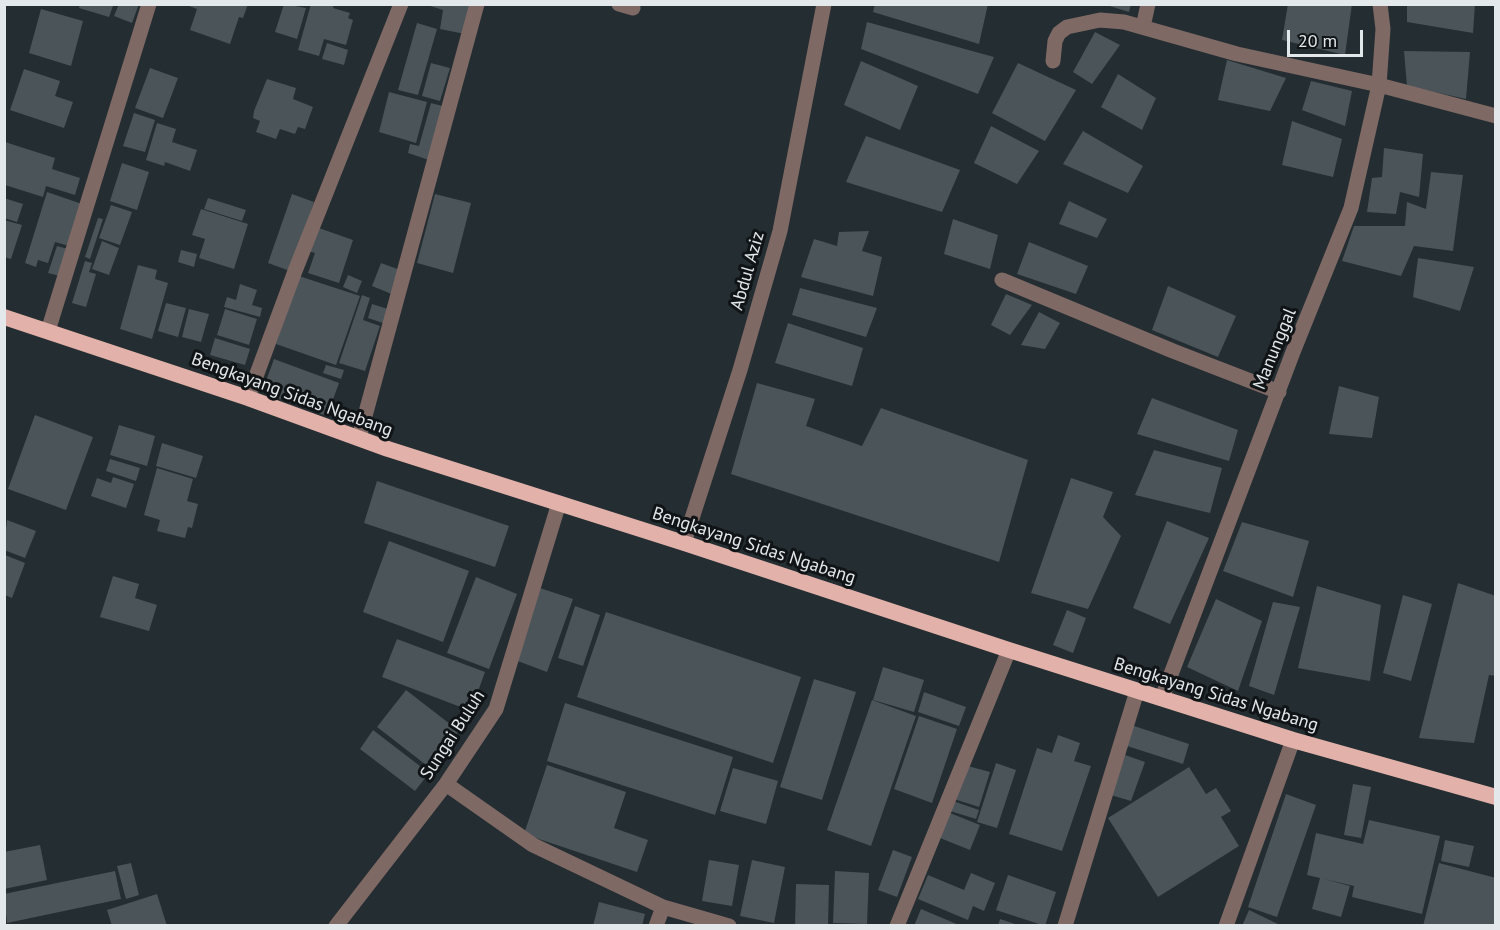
<!DOCTYPE html>
<style>
body{margin:0}
#map{position:relative;width:1500px;height:930px;overflow:hidden;background:#242d31;font-family:"PT Sans",sans-serif}
canvas{display:block}
.frame{position:absolute;inset:0;border:6px solid #e3e9eb;pointer-events:none}
.scale{position:absolute;left:1287px;top:30px;width:76px;height:27px;box-sizing:border-box;border:3px solid #e3e9eb;border-top:0;padding-left:8px;font-size:18px;line-height:21px;white-space:nowrap;color:#e3e9eb;-webkit-text-stroke:4px #101416;paint-order:stroke}
</style>
<div id="map">
<canvas width="1500" height="930"></canvas>
<div class="frame"></div>
<div class="scale">20 m</div>
</div>
<script>
const ctx = document.querySelector('canvas').getContext('2d');
ctx.lineJoin = 'round';
function fill(path, color) { ctx.fillStyle = color; ctx.fill(path, 'evenodd'); }
const poly = rows => new Path2D(rows.map(r => 'M' + r).join(''));
function stroke(path, color, width, dash) { ctx.strokeStyle = color; ctx.lineWidth = width; ctx.lineCap = dash ? 'butt' : 'round'; ctx.setLineDash(dash || []); ctx.stroke(path); }
function drawText(font, color, halo, rows, align = 'center') {
  ctx.font = font + ' "PT Sans",sans-serif'; ctx.lineWidth = 6; ctx.setLineDash([]); ctx.textBaseline = 'middle'; ctx.strokeStyle = halo; ctx.fillStyle = color; for (const [text, x, y, turn = 0] of rows) {
    ctx.save(); ctx.translate(x, y); ctx.rotate((+turn || 0) * Math.PI / 180); ctx.textAlign = isNaN(turn) ? turn : align; if (halo) ctx.strokeText(text, 0, 0); ctx.fillText(text, 0, 0); ctx.restore();
  }
}
fill(poly([
 [80,4,113,4,113,6,109,17,79,8],
 [119,4,139,4,132,23,114,16],
 [184,4,248,4,243,18,239,17,230,44,190,30,197,9],
 [284,4,306,8,297,39,275,32],
 [311,4,334,4,333,8,350,13,348,18,353,20,346,45,324,39,319,56,298,50],
 [424,4,471,4,465,34,440,29,443,10],
 [875,4,988,4,979,44,873,12],
 [1103,4,1131,4,1129,12],
 [1288,4,1352,4,1345,55,1282,40],
 [1407,4,1475,4,1473,33,1407,22],
 [41,9,83,21,71,66,29,53],
 [867,22,994,57,978,94,861,49],
 [417,23,437,29,418,95,398,90],
 [1095,32,1120,45,1092,84,1073,72],
 [327,43,348,50,344,65,322,59],
 [1404,51,1470,52,1466,99,1407,86],
 [1227,60,1286,78,1270,111,1218,100],
 [861,61,918,86,900,130,844,105],
 [431,63,450,68,440,101,422,96],
 [1018,63,1076,90,1045,141,992,113],
 [150,68,178,78,163,118,135,108],
 [24,69,60,81,55,96,73,102,64,128,10,110],
 [1118,74,1156,98,1142,130,1101,107],
 [267,79,296,88,293,99,313,107,305,129,298,127,295,134,280,129,276,139,256,132,260,121,253,118,254,111],
 [1311,81,1352,91,1345,126,1302,110],
 [389,92,427,102,416,143,379,132],
 [431,103,446,107,432,161,408,153,410,144,419,146],
 [134,113,155,120,145,152,123,146],
 [1292,121,1342,139,1333,177,1282,165],
 [157,123,176,129,172,142,197,150,190,171,165,162,164,166,146,160],
 [991,126,1039,151,1017,184,974,163],
 [1083,131,1143,166,1128,193,1063,164],
 [866,136,960,170,942,212,846,182],
 [5,142,55,158,52,169,80,178,75,195,46,186,43,197,5,185],
 [1384,148,1423,154,1419,197,1400,192,1396,214,1367,212,1372,178,1382,177],
 [122,163,149,172,137,210,110,201],
 [1431,172,1463,175,1453,251,1414,246,1401,276,1342,261,1354,226,1405,226,1407,202,1426,209],
 [47,192,82,204,69,246,55,242,48,263,38,260,36,267,25,263],
 [292,194,314,202,290,271,268,263],
 [435,194,471,203,453,273,417,263],
 [4,198,23,204,17,222,4,218],
 [208,198,246,210,242,221,204,209],
 [1069,201,1107,219,1097,238,1059,224],
 [111,205,132,212,120,245,99,238],
 [201,209,248,224,234,269,199,258,205,239,192,235],
 [98,218,103,219,90,259,85,257],
 [953,219,998,235,990,269,944,254],
 [4,220,22,225,11,259,4,257],
 [316,227,353,240,339,283,308,273,315,253,308,251],
 [869,231,862,251,882,257,873,296,801,277,814,239,837,246,839,232],
 [102,241,119,248,109,275,92,269],
 [1029,242,1088,266,1076,294,1017,274],
 [57,246,68,249,60,276,48,273],
 [181,250,197,254,194,267,178,262],
 [1418,258,1474,267,1460,311,1413,297],
 [85,261,92,263,89,272,96,274,86,307,72,303],
 [381,263,403,271,394,295,372,286],
 [138,265,157,270,155,279,168,283,152,339,120,329],
 [348,275,362,281,357,293,343,287],
 [299,276,360,296,336,365,276,344],
 [240,284,257,290,252,305,262,308,260,317,224,307,227,297,236,300],
 [1168,286,1236,316,1218,357,1152,330],
 [800,288,877,308,866,337,792,315],
 [1006,294,1032,305,1010,335,991,325],
 [362,295,370,298,363,320,380,326,365,371,339,363],
 [166,303,186,308,178,337,158,331],
 [372,304,388,309,383,323,368,318],
 [189,309,209,314,201,342,182,337],
 [225,309,257,319,249,345,217,335],
 [1039,312,1060,323,1045,349,1021,345],
 [788,323,863,348,852,386,775,363],
 [215,338,250,349,245,365,210,355],
 [274,359,339,383,327,416,262,392],
 [326,365,344,370,341,379,323,373],
 [757,383,815,399,806,426,862,446,881,408,1028,460,999,562,731,474],
 [1339,386,1379,397,1372,438,1329,434],
 [1152,398,1238,430,1229,461,1137,434],
 [35,415,93,437,66,510,8,489],
 [119,425,155,436,147,466,110,455],
 [162,443,203,456,196,478,156,466],
 [1154,450,1222,468,1210,513,1135,495],
 [110,459,140,468,136,481,106,471],
 [157,468,193,479,187,501,198,504,192,528,188,527,185,538,157,531,160,520,144,515],
 [113,477,134,484,126,508,91,496,97,478,111,483],
 [1071,478,1113,492,1103,517,1121,536,1088,609,1031,593],
 [377,481,509,526,495,567,364,523],
 [7,520,36,531,25,558,4,550],
 [1167,521,1209,538,1170,624,1133,608],
 [1242,522,1309,541,1293,597,1223,571],
 [389,541,469,571,443,642,363,612],
 [5,555,25,563,12,598,5,595],
 [113,576,139,584,135,598,157,605,149,631,100,617],
 [476,577,517,594,489,669,447,653],
 [1458,583,1496,596,1496,676,1489,675,1474,743,1419,738],
 [1317,586,1381,605,1370,681,1298,668],
 [540,588,573,599,547,672,515,660],
 [1403,595,1432,604,1411,681,1383,673],
 [1216,599,1262,621,1238,691,1187,667],
 [1273,602,1300,607,1274,695,1249,686],
 [575,606,600,615,583,666,558,658],
 [1067,610,1086,618,1073,653,1053,645],
 [606,612,801,677,773,763,577,697],
 [397,639,485,672,471,711,382,677],
 [883,667,924,680,914,712,873,700],
 [814,679,856,692,822,800,780,787],
 [406,690,459,731,430,768,377,727],
 [924,692,966,707,959,726,918,712],
 [872,700,916,716,871,846,827,830],
 [565,703,733,757,715,815,547,761],
 [919,716,957,729,932,803,894,789],
 [1131,725,1189,744,1183,764,1124,745],
 [373,730,429,773,415,791,360,749],
 [1058,735,1080,743,1074,761,1091,766,1062,851,1009,834,1037,748,1052,753],
 [1125,755,1145,762,1131,801,1111,795],
 [996,763,1016,770,997,828,977,822],
 [547,765,626,792,614,828,648,840,637,872,524,834],
 [964,765,990,772,979,807,954,799],
 [1189,767,1206,794,1216,788,1231,811,1221,817,1239,846,1158,897,1108,818],
 [733,768,778,781,766,824,720,811],
 [1353,784,1371,787,1361,838,1344,835],
 [1286,794,1316,805,1277,917,1248,907],
 [953,801,979,810,976,819,950,811],
 [950,813,980,825,970,850,940,838],
 [1369,820,1440,836,1422,914,1352,897,1354,886,1324,879,1350,886,1341,917,1312,909,1320,878,1307,875,1316,833,1363,844],
 [1445,840,1474,846,1469,867,1441,861],
 [40,845,47,880,4,889,4,852],
 [893,850,912,857,897,897,878,890],
 [709,860,739,865,732,906,702,901],
 [752,860,785,867,774,923,740,916],
 [131,863,139,895,126,899,117,866],
 [1439,863,1496,878,1496,926,1423,926],
 [115,871,121,899,7,923,4,894],
 [835,871,869,873,867,924,833,923],
 [971,873,995,883,984,911,973,906,968,920,918,899,928,875,964,890],
 [1008,875,1056,892,1045,926,996,910],
 [796,884,829,885,828,926,795,926],
 [157,894,167,926,112,926,107,910],
 [599,902,645,914,642,926,593,926],
 [921,909,959,925,959,926,914,926],
 [1249,910,1282,926,1242,926],
 [1000,919,1018,925,1018,926,998,926]
]), '#4a5459');
stroke(poly([
 [619,4,633,8],
 [1143,27,1148,4],
 [1053,61,1055,41,1059,33,1067,27,1100,20,1124,22,1237,54,1379,85,1496,116],
 [1002,280,1173,351,1279,392],
 [48,331,149,4],
 [248,398,295,271,401,4],
 [359,438,477,4],
 [684,543,740,370,780,231,824,4],
 [1162,698,1293,352,1351,208,1379,85,1383,29,1380,4],
 [446,784,533,845,663,907,729,926],
 [336,926,446,784,496,709,559,503],
 [656,926,663,907],
 [897,926,1009,650],
 [1065,926,1137,691],
 [1226,926,1293,740]
]), '#7e6965', 15);
stroke(poly([
 [4,317,248,398,388,449,684,543,1009,650,1293,740,1496,797]
]), '#e2b2aa', 16);
drawText('18px', '#e3e9eb', '#101416', [
 ["Abdul Aziz",748,271,-74],
 ["Manunggal",1275,349,-68],
 ["Bengkayang Sidas Ngabang",292,395,20],
 ["Bengkayang Sidas Ngabang",754,546,18],
 ["Bengkayang Sidas Ngabang",1216,695,17],
 ["Sungai Buluh",453,735,-57]
]);
</script>
